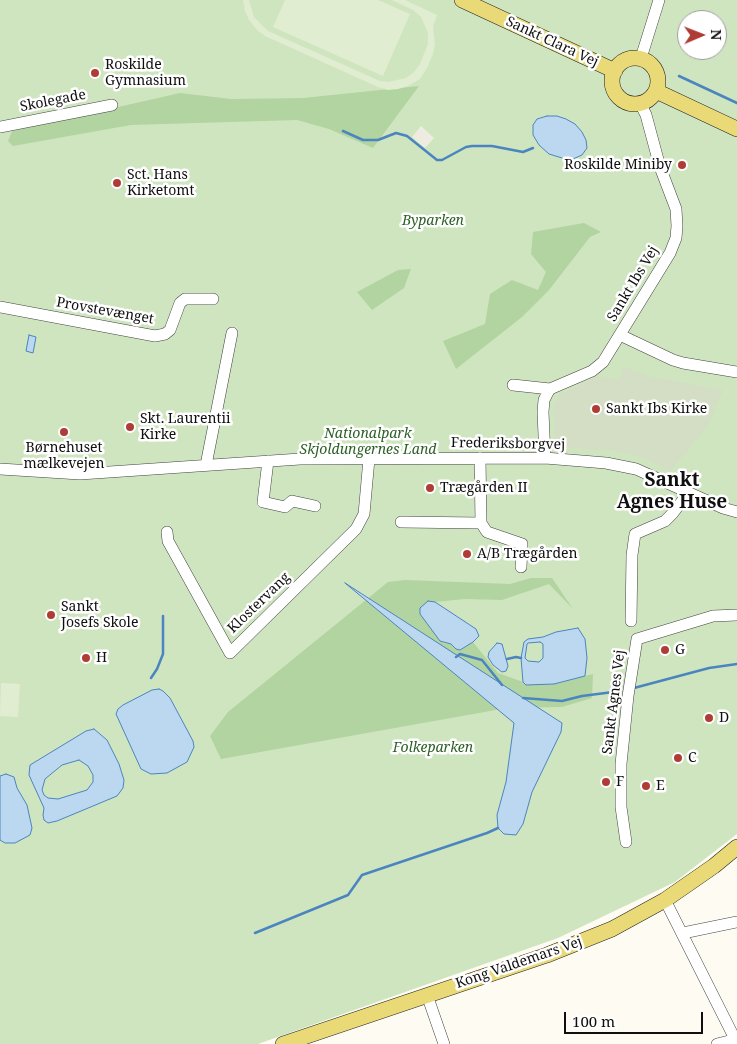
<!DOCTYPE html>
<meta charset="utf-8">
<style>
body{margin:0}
#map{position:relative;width:737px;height:1044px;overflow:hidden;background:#fefcf2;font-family:"Noto Serif",serif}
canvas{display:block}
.north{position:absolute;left:677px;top:10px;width:50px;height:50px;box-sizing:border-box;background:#fff;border:1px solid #9f9f9f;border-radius:50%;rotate:89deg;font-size:14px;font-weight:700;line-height:20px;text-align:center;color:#0f0f0f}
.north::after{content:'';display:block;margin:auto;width:18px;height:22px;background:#b03c36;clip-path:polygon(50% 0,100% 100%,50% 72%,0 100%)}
.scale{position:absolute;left:564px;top:1012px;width:139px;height:22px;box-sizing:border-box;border:2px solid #0f0f0f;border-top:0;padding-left:6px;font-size:15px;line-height:18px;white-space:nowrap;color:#0f0f0f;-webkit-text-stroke:4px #fff;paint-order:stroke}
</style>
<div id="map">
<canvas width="737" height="1044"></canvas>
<div class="north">N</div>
<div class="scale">100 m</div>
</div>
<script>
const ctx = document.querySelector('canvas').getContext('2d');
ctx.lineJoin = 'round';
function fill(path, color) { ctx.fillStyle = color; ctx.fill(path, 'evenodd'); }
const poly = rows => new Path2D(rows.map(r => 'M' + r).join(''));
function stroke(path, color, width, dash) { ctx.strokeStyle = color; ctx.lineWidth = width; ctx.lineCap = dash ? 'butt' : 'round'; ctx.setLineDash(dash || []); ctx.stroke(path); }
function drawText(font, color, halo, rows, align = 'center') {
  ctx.font = font + ' "Noto Serif",serif'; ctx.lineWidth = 5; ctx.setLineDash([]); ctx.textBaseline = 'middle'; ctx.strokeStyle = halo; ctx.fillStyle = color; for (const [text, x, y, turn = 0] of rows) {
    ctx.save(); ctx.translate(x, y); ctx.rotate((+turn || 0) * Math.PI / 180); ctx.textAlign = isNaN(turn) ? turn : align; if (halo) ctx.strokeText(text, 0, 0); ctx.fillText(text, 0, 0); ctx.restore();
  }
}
fill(poly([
 [0,0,737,0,737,834,675,882,558,938,258,1044,0,1044],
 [687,20,717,20,717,50,687,50]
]), '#cfe5bf');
fill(poly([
 [419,86,373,148,329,129,297,120,131,125,13,146,8,141,12,131,180,93,231,99,303,98],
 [584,223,601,232,590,237,549,290,522,317,456,369,443,341,485,324,490,294,512,280,538,290,546,272,531,254,533,232],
 [411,269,404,288,372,310,357,292,398,270],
 [531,578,552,578,573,609,549,584,502,600,465,599,435,602,428,601,443,643,451,644,460,650,473,642,498,673,523,682,526,685,554,684,593,674,592,698,562,707,507,708,221,759,210,736,228,712,388,582,405,580,510,584]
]), '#b2d4a0');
fill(poly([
 [624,367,651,377,723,390,708,426,670,471,642,457,614,451,556,447,553,407,559,395,598,376,619,380]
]), '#d3dec5');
fill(poly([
 [243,0,249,0,254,17,268,31,380,81,388,82,406,78,414,72,420,64,428,44,428,33,421,17,413,10,392,0,405,0,437,15,433,26,435,44,433,54,427,68,420,79,408,86,398,89,388,90,378,87,265,36,257,30,249,20,245,11],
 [285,0,378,0,410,14,383,76,273,27],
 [1,683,20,684,18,717,0,716]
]), '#e0edd0');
fill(poly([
 [421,126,434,138,425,148,412,137]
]), '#eeece1');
const water = poly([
 [547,116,557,116,566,119,575,124,582,132,586,140,587,148,582,155,573,159,562,158,549,154,539,145,533,135,533,125,537,119,547,116],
 [29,335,36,337,33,353,26,351,29,335],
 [345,583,562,723,561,732,532,792,523,824,516,835,504,834,498,828,497,815,506,782,514,723,345,583],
 [428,601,435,602,476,629,479,636,473,642,460,650,456,649,451,644,440,641,420,614,420,608,428,601],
 [578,628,585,639,587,658,585,676,554,684,526,685,523,682,521,658,524,642,528,639,543,637,556,632,578,628],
 [540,642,543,644,543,658,539,662,528,661,525,658,527,644,528,643,540,642],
 [497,643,502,644,508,666,506,671,502,672,493,665,488,657,489,652,497,643],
 [159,689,163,691,170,698,193,741,194,747,187,762,167,773,151,774,141,769,116,714,118,709,123,705,152,690,159,689],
 [94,729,107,740,119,764,124,780,123,788,117,796,57,821,48,823,44,820,43,815,44,808,29,775,30,765,86,731,94,729],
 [79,760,88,766,93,775,93,782,87,790,58,799,48,798,44,795,42,790,45,779,62,765,79,760],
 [6,774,14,777,17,788,27,805,32,828,30,835,15,843,5,843,0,840,0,776,6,774]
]);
fill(water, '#bcd7f0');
stroke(water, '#4b85bf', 1);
stroke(poly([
 [679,76,737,103],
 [343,131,363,140,378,140,396,133,407,136,437,160,442,160,466,147,472,146,492,146,523,152,533,148],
 [456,657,460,654,482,660,502,685],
 [507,659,516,657,521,658],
 [151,678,157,669,163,654,163,616],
 [634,688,709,668,737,664],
 [523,698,562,701,582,696,621,691],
 [255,933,348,895,362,875,487,833,498,828]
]), '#4b85bf', 2.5);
const minor = poly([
 [641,58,659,0],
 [0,127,112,105],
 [0,307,155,336,165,334,170,330,180,303,185,299,213,299],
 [620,335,673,360,683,363,737,372],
 [513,385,550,389],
 [480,458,481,523],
 [545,458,543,412,544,400,547,394,550,389,592,371,603,362,670,253,676,238,677,226,676,209,660,167,646,115,640,103],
 [268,461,263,502,285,507,292,501,315,506],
 [206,465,232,333],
 [0,469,80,474,300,459,545,458,606,463,636,469,723,508,737,512],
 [401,522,481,523,487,532,522,544,521,567],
 [167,532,168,541,230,653,356,529,364,514,369,459],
 [631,621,632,555,635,534,665,521,673,513,688,493],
 [626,842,621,807,621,764,628,696,637,639,713,616,737,615],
 [665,900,737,1043],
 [683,933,737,922],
 [427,995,444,1044],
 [717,1044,737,1039]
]);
const major = poly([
 [462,0,615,71],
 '612 81a23 23 0 1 1 46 0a23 23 0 1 1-46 0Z',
 [656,91,737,129],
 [283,1044,547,955,612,929,665,900,714,866,737,847]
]);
stroke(minor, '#424242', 12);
stroke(major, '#202020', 16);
stroke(minor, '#fff', 11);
stroke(major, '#e9d977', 15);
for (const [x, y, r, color] of [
 [95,73,5,"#b03c36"],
 [682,165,5,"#b03c36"],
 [117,183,5,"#b03c36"],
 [596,409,5,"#b03c36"],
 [130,427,5,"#b03c36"],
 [64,432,5,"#b03c36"],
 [430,488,5,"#b03c36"],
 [467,554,5,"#b03c36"],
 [51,615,5,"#b03c36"],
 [665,650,5,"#b03c36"],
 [86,658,5,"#b03c36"],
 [709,718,5,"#b03c36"],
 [678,758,5,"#b03c36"],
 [606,782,5,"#b03c36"],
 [646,786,5,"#b03c36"]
]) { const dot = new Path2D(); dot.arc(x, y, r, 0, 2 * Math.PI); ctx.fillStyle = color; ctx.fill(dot); stroke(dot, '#fff', 2); }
drawText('14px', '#0f0f0f', '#fff', [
 ["Sankt Clara Vej",552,42,25],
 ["Skolegade",53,101,-11],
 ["Sankt Ibs Vej",633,284,-59],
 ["Provstevænget",105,311,10],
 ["Frederiksborgvej",508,444,1],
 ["Klostervang",259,603,-44],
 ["Sankt Agnes Vej",614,702,-83],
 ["Kong Valdemars Vej",519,963,-19]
]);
drawText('14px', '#0f0f0f', '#fff', [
 ["Roskilde",105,65],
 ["Gymnasium",105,81],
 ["Roskilde Miniby",672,165,"right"],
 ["Sct. Hans",127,175],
 ["Kirketomt",127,191],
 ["Sankt Ibs Kirke",606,409],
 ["Skt. Laurentii",140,419],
 ["Kirke",140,435],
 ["Børnehuset",64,448,"center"],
 ["mælkevejen",64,464,"center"],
 ["Trægården II",440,488],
 ["A/B Trægården",477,554],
 ["Sankt",61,607],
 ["Josefs Skole",61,623],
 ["G",675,650],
 ["H",96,658],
 ["D",719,718],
 ["C",688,758],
 ["F",616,782],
 ["E",656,786]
], 'left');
drawText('italic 14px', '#2c6026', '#fff', [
 ["Byparken",433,221],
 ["Nationalpark",368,434],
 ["Skjoldungernes Land",368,450],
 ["Folkeparken",433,748]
]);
drawText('bold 19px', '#0f0f0f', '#fff', [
 ["Sankt",672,481],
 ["Agnes Huse",672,503]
]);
</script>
